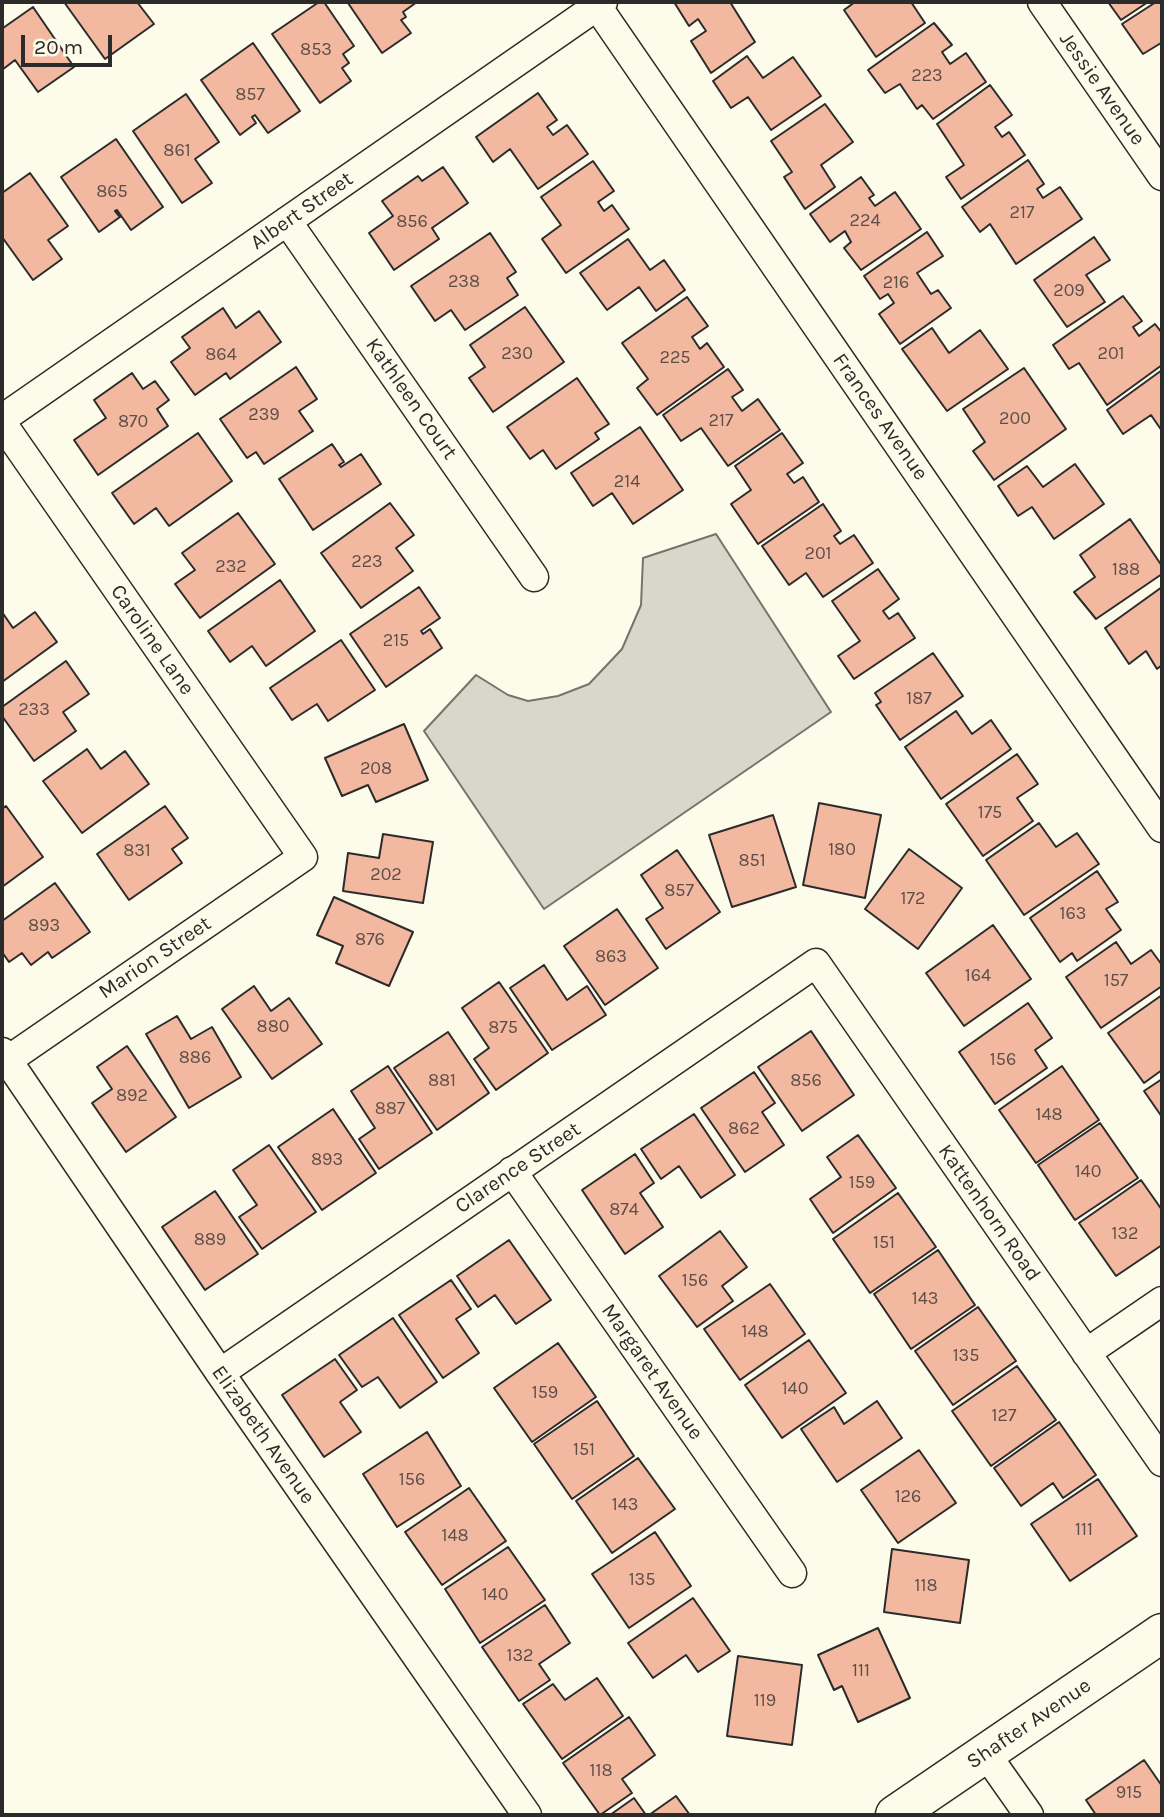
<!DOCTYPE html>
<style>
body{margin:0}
#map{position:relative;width:1164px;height:1817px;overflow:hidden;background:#fdfbea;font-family:Karla,sans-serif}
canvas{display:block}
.frame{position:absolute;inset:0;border:4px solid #2b2b2b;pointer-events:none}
.scale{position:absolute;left:21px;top:35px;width:91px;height:32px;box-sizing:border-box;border:4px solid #2b2b2b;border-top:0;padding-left:9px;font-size:21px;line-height:24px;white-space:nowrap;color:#2b2b2b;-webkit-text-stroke:5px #fdfbea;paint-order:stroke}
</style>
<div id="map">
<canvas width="1164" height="1817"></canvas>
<div class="frame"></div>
<div class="scale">20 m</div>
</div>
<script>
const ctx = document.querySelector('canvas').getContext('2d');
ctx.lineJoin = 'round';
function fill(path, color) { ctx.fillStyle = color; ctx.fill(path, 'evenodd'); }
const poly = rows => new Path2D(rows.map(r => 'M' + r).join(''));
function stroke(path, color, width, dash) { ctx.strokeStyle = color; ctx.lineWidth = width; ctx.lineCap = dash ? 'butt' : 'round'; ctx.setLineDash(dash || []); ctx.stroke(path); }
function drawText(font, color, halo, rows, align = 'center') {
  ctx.font = font + ' Karla,sans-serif'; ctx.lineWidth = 5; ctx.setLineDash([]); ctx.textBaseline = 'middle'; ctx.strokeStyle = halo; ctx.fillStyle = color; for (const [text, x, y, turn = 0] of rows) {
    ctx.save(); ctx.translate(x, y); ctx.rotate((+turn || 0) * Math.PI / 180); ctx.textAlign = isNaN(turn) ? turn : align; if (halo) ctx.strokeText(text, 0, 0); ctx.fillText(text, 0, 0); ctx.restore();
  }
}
const water = poly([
 [716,534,831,712,544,909,424,731,476,675,508,695,528,701,558,696,589,684,622,649,641,605,643,558,716,534]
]);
fill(water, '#d8d7c9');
stroke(water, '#74746e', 2);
const building = poly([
 [64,2,137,2,154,24,105,59,64,2],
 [319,2,324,2,354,46,343,54,349,63,342,68,351,81,320,103,272,34,319,2],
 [351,2,417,2,403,12,406,17,401,20,411,33,382,53,348,3,351,2],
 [674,2,730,2,755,42,711,73,691,41,706,31,698,19,689,26,674,2],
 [855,2,911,2,925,23,876,57,844,10,855,2],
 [1108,2,1148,2,1121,20,1108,2],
 [1156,2,1162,2,1162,45,1161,43,1143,54,1122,24,1156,2],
 [33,7,74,67,38,92,15,60,2,70,2,26,3,28,33,7],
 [934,23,952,45,942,52,950,64,966,53,986,82,933,119,922,105,917,109,900,84,885,93,868,70,934,23],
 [253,43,300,111,268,133,255,115,252,117,256,123,240,135,201,80,253,43],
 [747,56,763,78,793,57,821,96,771,130,748,97,731,108,713,81,747,56],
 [990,85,1012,115,995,127,1002,137,1009,132,1025,155,961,199,946,177,964,165,937,124,990,85],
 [538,93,557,120,547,127,553,135,567,125,588,154,538,189,510,149,493,162,476,137,538,93],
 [186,94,219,142,195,159,212,183,182,203,133,131,186,94],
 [825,104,853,142,821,165,835,187,805,209,784,177,792,172,771,141,825,104],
 [116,139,163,207,131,230,117,210,115,211,120,217,99,232,61,177,116,139],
 [1028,160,1044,184,1037,189,1043,198,1060,187,1082,219,1016,264,990,224,980,232,962,207,1028,160],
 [593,161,614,191,598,202,604,211,612,205,629,229,566,273,542,239,561,225,541,197,593,161],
 [443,167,468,203,432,228,439,239,394,270,369,233,393,216,382,201,418,176,422,181,443,167],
 [30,173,68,226,48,240,62,259,33,280,2,237,2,193,30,173],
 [861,177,874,195,869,198,875,206,895,192,921,229,861,270,844,248,851,242,845,231,830,242,810,214,861,177],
 [927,232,943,256,917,273,931,294,938,290,951,308,900,344,879,314,894,303,888,294,880,299,864,276,927,232],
 [490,233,516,272,507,278,518,295,465,330,451,310,435,321,411,286,490,233],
 [1094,237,1110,260,1086,275,1105,302,1067,327,1034,280,1094,237],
 [628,239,650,270,664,260,685,290,656,311,639,287,607,310,580,273,628,239],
 [1123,296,1142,321,1133,327,1139,336,1155,324,1162,333,1162,365,1107,405,1079,363,1069,369,1053,345,1123,296],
 [687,297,708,326,692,337,700,349,707,343,724,367,657,415,637,388,648,379,622,343,687,297],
 [525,307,564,362,493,412,469,378,485,367,470,345,525,307],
 [223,308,236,328,259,311,281,342,230,379,226,373,195,395,171,362,190,348,182,337,223,308],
 [932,328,949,353,980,330,1008,369,947,411,902,349,932,328],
 [296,367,317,399,299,411,313,431,264,464,256,452,247,458,220,419,296,367],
 [1024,368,1066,429,994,480,973,451,985,442,963,409,1024,368],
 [728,369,743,390,732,397,742,411,758,399,780,430,728,466,701,428,681,441,663,415,728,369],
 [1162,370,1162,431,1151,415,1123,434,1107,410,1162,370],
 [132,373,143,389,155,381,169,400,157,409,168,426,98,475,74,440,106,418,94,400,132,373],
 [577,378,609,424,595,433,599,439,556,469,543,450,530,459,507,427,577,378],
 [640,427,683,490,633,524,612,493,593,506,571,473,640,427],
 [198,433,232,481,169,526,156,508,134,524,112,493,198,433],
 [782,433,803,463,787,474,794,483,803,477,819,502,758,544,731,504,751,490,735,466,782,433],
 [332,444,344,462,339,465,341,467,361,454,381,484,313,530,279,479,332,444],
 [1075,464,1104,504,1054,539,1032,507,1018,516,998,486,1027,466,1043,487,1075,464],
 [390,503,414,535,396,548,413,571,361,608,321,553,390,503],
 [823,504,841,531,834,536,840,544,854,535,873,563,823,597,806,573,789,585,762,546,823,504],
 [238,513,275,564,200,618,175,584,195,570,182,553,238,513],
 [1130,519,1162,566,1162,574,1096,619,1074,592,1095,577,1080,555,1130,519],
 [878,569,899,599,883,611,889,619,898,613,915,638,854,679,838,656,860,641,832,601,878,569],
 [280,580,315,631,266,666,252,646,230,662,208,631,280,580],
 [419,587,440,618,421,631,423,634,430,629,442,648,386,687,350,634,419,587],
 [1162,587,1162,665,1157,669,1146,651,1129,664,1105,628,1162,587],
 [2,612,13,628,35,612,57,642,2,682,2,612],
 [341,640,375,690,328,721,317,704,292,720,270,688,341,640],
 [933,653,963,696,900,740,876,705,881,702,875,693,933,653],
 [66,661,89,694,63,712,76,731,34,761,2,716,2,707,66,661],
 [956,711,972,734,991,720,1011,749,941,799,905,747,956,711],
 [404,724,428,780,376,802,368,785,342,796,325,758,404,724],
 [87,749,101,769,125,751,149,784,82,833,43,781,87,749],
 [1017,754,1038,784,1017,798,1033,821,983,856,946,804,1017,754],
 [819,803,881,815,865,898,803,885,819,803],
 [6,806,43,857,2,887,2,809,6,806],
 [165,806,188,838,172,849,182,863,129,900,97,854,165,806],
 [773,815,796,887,732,907,709,835,773,815],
 [1039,823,1056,847,1077,833,1099,864,1024,915,986,860,1039,823],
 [383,834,433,842,423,903,343,891,348,853,379,858,383,834],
 [909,849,962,888,918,949,865,909,909,849],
 [677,850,720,912,666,949,646,919,663,908,641,875,677,850],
 [1097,871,1118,902,1106,909,1121,930,1077,961,1072,953,1060,962,1030,918,1097,871],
 [55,883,90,932,52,958,48,952,31,965,22,953,9,962,2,952,2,921,55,883],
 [334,897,413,932,389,986,336,963,343,946,317,935,334,897],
 [617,909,658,968,605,1005,564,946,617,909],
 [993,925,1031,979,964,1026,926,973,993,925],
 [1116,942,1131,964,1151,950,1162,965,1162,986,1101,1028,1066,977,1116,942],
 [544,965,567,1000,587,986,606,1015,552,1050,510,988,544,965],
 [499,982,548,1053,496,1090,474,1059,489,1048,462,1008,499,982],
 [254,986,271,1011,289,998,322,1044,272,1079,222,1009,254,986],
 [1162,995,1162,1070,1144,1083,1108,1033,1162,995],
 [1028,1003,1052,1038,1035,1050,1047,1068,995,1104,959,1052,1028,1003],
 [177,1016,191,1039,212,1027,241,1077,189,1108,146,1034,177,1016],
 [811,1031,854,1095,802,1131,758,1067,811,1031],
 [448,1032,489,1093,437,1130,394,1068,448,1032],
 [127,1046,176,1117,126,1152,92,1103,112,1089,97,1067,127,1046],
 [388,1066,432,1133,379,1169,359,1139,375,1128,351,1091,388,1066],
 [1062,1066,1099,1120,1036,1163,999,1110,1062,1066],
 [754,1072,775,1103,762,1112,784,1145,745,1172,701,1108,754,1072],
 [1162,1079,1162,1117,1144,1091,1162,1079],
 [333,1109,376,1173,322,1210,278,1147,333,1109],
 [694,1114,735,1175,701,1198,679,1166,661,1179,641,1149,694,1114],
 [1100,1123,1138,1178,1075,1220,1038,1165,1100,1123],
 [858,1135,896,1188,833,1233,810,1199,841,1177,827,1157,858,1135],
 [269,1145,316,1212,262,1249,239,1217,257,1205,233,1170,269,1145],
 [635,1154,654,1183,640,1193,663,1227,625,1254,582,1190,635,1154],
 [1141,1180,1162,1210,1162,1245,1116,1276,1079,1223,1141,1180],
 [215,1191,258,1254,205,1290,162,1227,215,1191],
 [898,1193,936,1247,870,1293,833,1239,898,1193],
 [720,1231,747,1267,722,1286,733,1301,697,1327,659,1276,720,1231],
 [509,1240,551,1300,516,1324,495,1295,478,1307,457,1276,509,1240],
 [938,1250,975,1305,911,1349,874,1294,938,1250],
 [451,1280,471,1309,456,1319,479,1353,443,1378,399,1315,451,1280],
 [770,1284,805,1334,740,1380,704,1329,770,1284],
 [978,1307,1016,1361,953,1405,915,1351,978,1307],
 [393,1318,437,1382,400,1408,378,1377,362,1387,339,1355,393,1318],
 [809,1340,846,1393,782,1438,745,1385,809,1340],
 [558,1343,596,1397,532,1442,494,1388,558,1343],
 [335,1359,357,1390,340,1402,361,1432,324,1457,282,1395,335,1359],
 [1017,1366,1056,1420,991,1466,952,1411,1017,1366],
 [597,1401,634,1456,572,1499,534,1444,597,1401],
 [877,1401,902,1438,837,1482,801,1429,834,1407,844,1424,877,1401],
 [1059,1422,1096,1475,1063,1498,1053,1483,1021,1506,994,1468,1059,1422],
 [427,1432,461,1486,397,1527,363,1474,427,1432],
 [919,1450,956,1503,898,1543,861,1490,919,1450],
 [638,1458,675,1509,612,1553,576,1501,638,1458],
 [1098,1479,1137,1536,1070,1581,1031,1524,1098,1479],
 [469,1488,506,1541,442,1585,405,1532,469,1488],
 [655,1532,691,1586,629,1628,592,1574,655,1532],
 [508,1547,545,1600,480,1643,445,1589,508,1547],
 [892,1549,969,1560,960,1623,884,1612,892,1549],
 [693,1598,730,1651,698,1672,686,1655,653,1678,628,1643,693,1598],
 [545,1605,570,1643,539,1664,550,1680,519,1701,482,1647,545,1605],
 [878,1628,910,1698,858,1722,842,1686,834,1690,818,1655,878,1628],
 [738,1656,802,1665,792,1745,727,1736,738,1656],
 [597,1678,623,1716,562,1759,523,1704,553,1684,565,1700,597,1678],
 [629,1717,655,1755,622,1779,632,1793,600,1815,563,1763,629,1717],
 [1144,1760,1162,1786,1162,1815,1096,1815,1086,1800,1144,1760],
 [676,1796,690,1815,649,1815,676,1796],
 [634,1798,646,1815,610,1815,634,1798]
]);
fill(building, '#f2b8a0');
stroke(building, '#2b2b2b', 2);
const minor = poly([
 [1042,2,1162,176],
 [597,6,1162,828],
 [287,221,534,577],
 [2,419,603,2],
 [2,423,303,857,8,1060],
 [2,1052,220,1373,527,1815],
 [512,1171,792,1573],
 [1086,1353,1162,1301],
 [220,1373,816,963,1162,1462],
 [986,1754,1029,1815]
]);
const secondary = poly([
 [895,1815,1162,1633]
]);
stroke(minor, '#2b2b2b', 31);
stroke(secondary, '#2b2b2b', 41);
stroke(minor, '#fdfbea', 28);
stroke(secondary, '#fdfbea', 38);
drawText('18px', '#5d4e48', null, [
 ["853",316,50],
 ["223",927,76],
 ["857",250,95],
 ["861",177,151],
 ["865",112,192],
 ["217",1022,213],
 ["224",865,221],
 ["856",412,222],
 ["238",464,282],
 ["216",896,283],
 ["209",1069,291],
 ["230",517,354],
 ["201",1111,354],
 ["864",221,355],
 ["225",675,358],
 ["239",264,415],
 ["200",1015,419],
 ["217",721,421],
 ["870",133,422],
 ["214",627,482],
 ["201",818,554],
 ["223",367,562],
 ["232",231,567],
 ["188",1126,570],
 ["215",396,641],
 ["187",919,699],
 ["233",34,710],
 ["208",376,769],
 ["175",990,813],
 ["180",842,850],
 ["831",137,851],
 ["851",752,861],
 ["202",386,875],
 ["857",679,891],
 ["172",913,899],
 ["163",1073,914],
 ["893",44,926],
 ["876",370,940],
 ["863",611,957],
 ["164",978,976],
 ["157",1116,981],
 ["880",273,1027],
 ["875",503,1028],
 ["886",195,1058],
 ["156",1003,1060],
 ["881",442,1081],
 ["856",806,1081],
 ["892",132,1096],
 ["887",390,1109],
 ["148",1049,1115],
 ["862",744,1129],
 ["893",327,1160],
 ["140",1088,1172],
 ["159",862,1183],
 ["874",624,1210],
 ["132",1125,1234],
 ["889",210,1240],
 ["151",884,1243],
 ["156",695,1281],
 ["143",925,1299],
 ["148",755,1332],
 ["135",966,1356],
 ["140",795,1389],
 ["159",545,1393],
 ["127",1004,1416],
 ["151",584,1450],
 ["156",412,1480],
 ["126",908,1497],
 ["143",625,1505],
 ["111",1084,1530],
 ["148",455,1536],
 ["135",642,1580],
 ["118",926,1586],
 ["140",495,1595],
 ["132",520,1656],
 ["111",861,1671],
 ["119",765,1701],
 ["118",601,1771],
 ["915",1129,1793]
]);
drawText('21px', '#2b2b2b', '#fdfbea', [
 ["Jessie Avenue",1102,89,55],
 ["Albert Street",302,211,-35],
 ["Kathleen Court",411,399,55],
 ["Frances Avenue",880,417,55],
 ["Caroline Lane",152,640,55],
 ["Marion Street",155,958,-34],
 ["Clarence Street",518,1168,-34],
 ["Kattenhorn Road",989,1213,55],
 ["Margaret Avenue",652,1372,55],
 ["Elizabeth Avenue",263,1435,55],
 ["Shafter Avenue",1029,1724,-34]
]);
</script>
